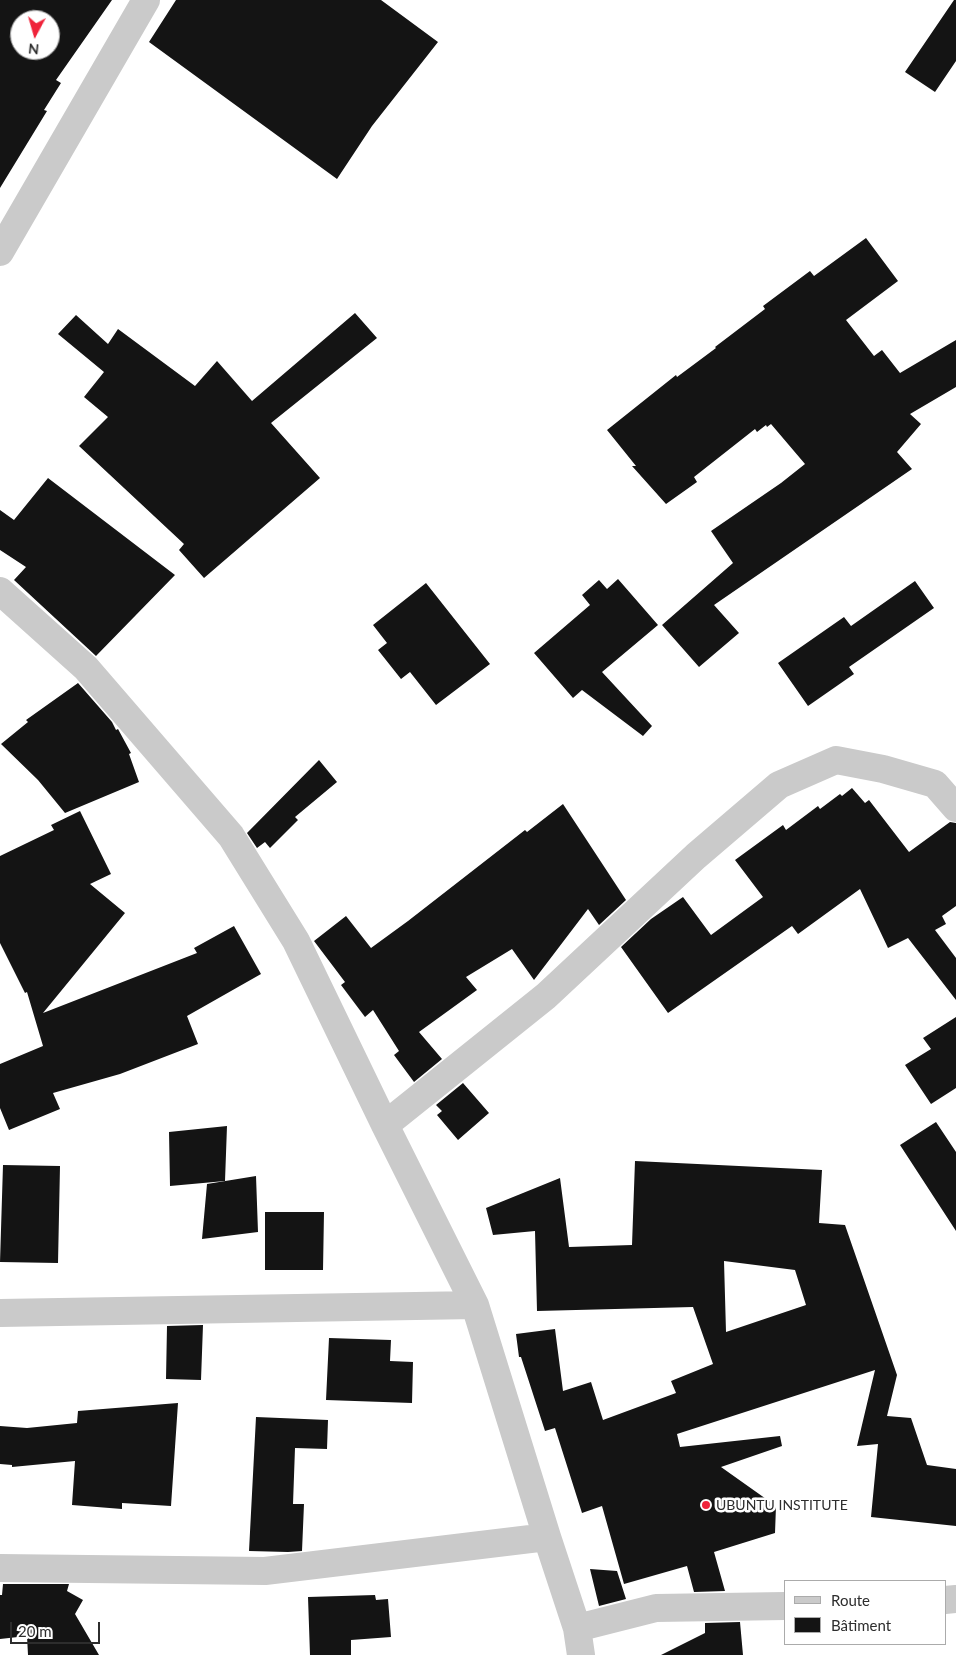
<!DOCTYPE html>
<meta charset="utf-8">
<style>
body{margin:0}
#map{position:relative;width:956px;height:1655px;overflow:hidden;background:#fff;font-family:Lato,sans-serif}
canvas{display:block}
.legend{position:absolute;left:784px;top:1580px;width:162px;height:65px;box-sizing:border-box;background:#fff;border:1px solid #ababab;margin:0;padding:6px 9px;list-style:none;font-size:15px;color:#2d2d2d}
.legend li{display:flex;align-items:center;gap:10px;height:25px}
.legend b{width:25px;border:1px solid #ababab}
.north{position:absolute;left:10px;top:10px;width:50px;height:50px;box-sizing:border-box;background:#fff;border:1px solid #ababab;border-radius:50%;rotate:186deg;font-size:14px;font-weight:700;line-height:20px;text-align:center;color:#2d2d2d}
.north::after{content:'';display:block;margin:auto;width:18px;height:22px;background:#ef233a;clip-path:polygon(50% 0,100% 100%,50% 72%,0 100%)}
.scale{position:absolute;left:10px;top:1622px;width:90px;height:22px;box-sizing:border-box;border:2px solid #2d2d2d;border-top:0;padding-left:6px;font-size:15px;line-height:18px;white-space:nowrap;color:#2d2d2d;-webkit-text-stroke:4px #fff;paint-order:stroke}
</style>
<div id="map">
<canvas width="956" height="1655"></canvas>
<ul class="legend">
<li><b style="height:6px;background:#cacaca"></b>Route</li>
<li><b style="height:14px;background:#141414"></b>Bâtiment</li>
</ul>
<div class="north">N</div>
<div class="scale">20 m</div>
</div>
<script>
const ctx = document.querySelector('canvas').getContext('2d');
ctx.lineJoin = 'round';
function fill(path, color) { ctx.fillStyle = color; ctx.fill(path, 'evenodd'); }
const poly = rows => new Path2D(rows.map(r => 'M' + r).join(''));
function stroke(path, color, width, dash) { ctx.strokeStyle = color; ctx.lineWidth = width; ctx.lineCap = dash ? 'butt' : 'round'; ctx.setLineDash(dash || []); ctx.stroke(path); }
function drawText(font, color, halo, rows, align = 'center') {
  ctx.font = font + ' Lato,sans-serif'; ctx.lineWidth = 5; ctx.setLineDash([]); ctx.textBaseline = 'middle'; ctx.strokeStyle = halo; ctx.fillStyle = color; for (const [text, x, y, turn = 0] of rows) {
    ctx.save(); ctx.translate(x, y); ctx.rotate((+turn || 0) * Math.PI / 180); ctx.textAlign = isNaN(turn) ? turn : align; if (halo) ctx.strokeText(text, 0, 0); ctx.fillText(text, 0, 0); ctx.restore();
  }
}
fill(poly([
 [0,0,112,0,56,80,61,83,44,110,47,111,0,188],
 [20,20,50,20,50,50,20,50],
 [176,0,381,0,438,42,372,126,337,179,149,42],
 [954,0,956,0,956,61,935,92,905,72],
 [866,238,898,281,846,320,874,356,882,350,900,373,956,340,956,387,910,414,921,424,897,452,912,469,714,605,739,633,699,667,662,625,733,563,711,531,781,483,805,464,771,424,767,427,766,425,757,432,755,429,694,477,697,482,666,504,632,466,636,466,607,430,676,375,677,377,716,348,715,347,765,309,763,306,810,271,814,276],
 [355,313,377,338,271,423,320,478,204,578,179,550,184,544,79,446,108,417,84,397,104,372,58,334,76,315,108,344,118,329,195,386,217,361,252,401],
 [48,478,175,575,96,656,14,580,26,567,0,550,0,510,14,520],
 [618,579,658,625,602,672,652,726,643,736,582,690,573,698,534,653,590,605,582,595,599,580,607,589],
 [915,581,934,608,849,667,854,674,808,706,778,663,844,617,851,626],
 [426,583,490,664,436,705,410,672,401,679,378,650,387,643,373,625],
 [78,683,112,722,116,730,118,729,131,753,129,754,139,782,65,813,38,780,1,744,28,722,26,720],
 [319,760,337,782,295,817,298,820,270,848,265,842,257,848,247,833],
 [852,788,865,803,869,800,909,852,950,822,956,823,956,906,942,916,946,924,935,930,956,958,956,1000,908,938,888,948,860,889,798,934,792,926,668,1013,621,947,651,919,683,897,711,935,763,897,735,860,783,825,786,830,818,806,820,809,840,794,842,796],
 [563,804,626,900,599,925,588,909,534,980,512,949,466,977,477,990,419,1032,442,1059,414,1082,394,1055,399,1051,373,1010,365,1017,341,985,345,982,314,941,346,916,371,948,408,921,525,830,527,832],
 [80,811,111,874,90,884,125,913,43,1013,197,953,194,948,234,926,261,974,187,1016,198,1044,120,1074,53,1093,60,1109,9,1130,0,1108,0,1064,43,1046,27,992,25,993,0,943,0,856,54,830,51,825],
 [956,1017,956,1088,931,1104,905,1065,931,1049,923,1038],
 [463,1083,489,1113,458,1140,437,1115,442,1111,436,1105],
 [936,1122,956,1152,956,1231,900,1145],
 [227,1126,225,1181,170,1186,169,1132],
 [635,1161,822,1170,819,1223,845,1225,897,1375,887,1416,911,1418,927,1465,956,1469,956,1526,871,1517,878,1444,857,1446,875,1370,677,1434,680,1447,780,1436,782,1446,721,1467,776,1506,775,1533,714,1552,725,1591,694,1592,687,1566,624,1584,602,1506,582,1513,555,1428,545,1431,521,1357,519,1357,516,1334,555,1329,563,1391,591,1382,603,1420,676,1393,671,1381,713,1364,693,1307,537,1311,535,1231,493,1235,486,1208,560,1178,569,1247,632,1245],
 [724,1261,795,1270,806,1305,726,1332],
 [3,1165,60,1166,58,1263,0,1262],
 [256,1176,258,1232,202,1239,207,1184],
 [265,1212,324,1212,323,1270,265,1270],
 [203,1325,201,1380,166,1379,167,1326],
 [329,1338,391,1340,390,1361,413,1362,412,1403,326,1400],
 [178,1403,171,1506,122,1503,122,1509,72,1505,75,1461,12,1467,12,1465,0,1464,0,1426,27,1428,77,1423,78,1411],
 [256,1417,328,1420,327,1449,295,1448,293,1504,304,1504,302,1551,288,1552,249,1551],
 [590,1569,617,1571,626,1599,599,1606],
 [3,1584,69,1584,67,1591,83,1600,75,1614,99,1655,28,1655,27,1636,0,1639,0,1595,2,1595],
 [375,1595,376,1600,388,1599,391,1637,351,1640,351,1655,310,1655,308,1597],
 [740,1622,743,1655,661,1655,705,1633,705,1623]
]), '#141414');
stroke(poly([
 [0,252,146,0],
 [0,591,86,668,231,836,296,941,385,1125,475,1305,547,1537,577,1628,581,1655],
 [385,1125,546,996,696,856,779,785,836,760,883,769,935,784,956,808],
 [0,1313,475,1305],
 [0,1568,265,1571,547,1537],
 [945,1600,956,1599],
 [577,1628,656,1608,785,1606]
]), '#cacaca', 28);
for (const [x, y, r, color] of [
 [706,1505,5,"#ef233a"]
]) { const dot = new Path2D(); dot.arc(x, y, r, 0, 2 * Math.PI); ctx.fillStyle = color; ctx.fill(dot); stroke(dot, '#fff', 2); }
drawText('14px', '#2d2d2d', '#fff', [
 ["UBUNTU INSTITUTE",716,1505]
], 'left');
</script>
